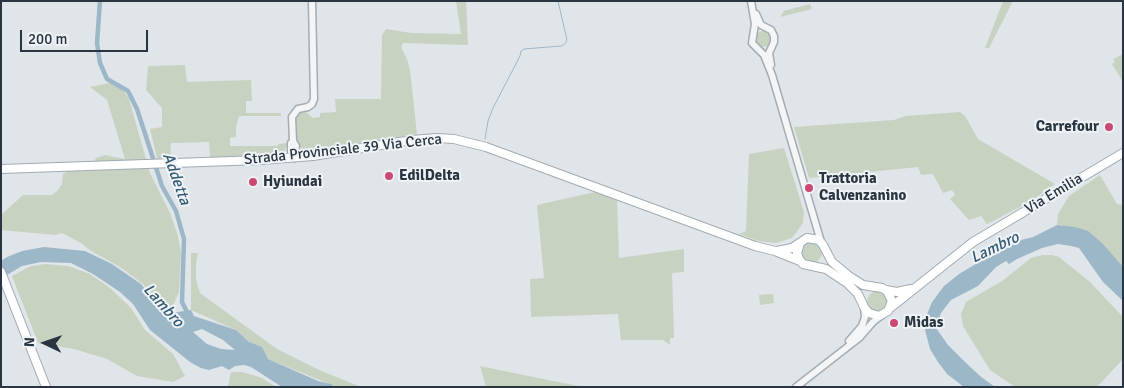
<!DOCTYPE html>
<style>
body{margin:0}
#map{position:relative;width:1124px;height:388px;overflow:hidden;background:#e0e5e9;font-family:Signika,sans-serif}
canvas{display:block}
.frame{position:absolute;inset:0;border:2px solid #293540;pointer-events:none}
.north{position:absolute;left:20px;top:318px;width:50px;height:50px;-webkit-text-stroke:4px #eff3f6;paint-order:stroke;rotate:273deg;font-size:14px;font-weight:700;line-height:20px;text-align:center;color:#293540}
.north::after{content:'';display:block;margin:auto;width:18px;height:22px;background:#293540;clip-path:polygon(50% 0,100% 100%,50% 72%,0 100%)}
.scale{position:absolute;left:20px;top:30px;width:128px;height:22px;box-sizing:border-box;border:2px solid #293540;border-top:0;padding-left:6px;font-size:15px;line-height:18px;white-space:nowrap;color:#293540;-webkit-text-stroke:4px #eff3f6;paint-order:stroke}
</style>
<div id="map">
<canvas width="1124" height="388"></canvas>
<div class="frame"></div>
<div class="north">N</div>
<div class="scale">200 m</div>
</div>
<script>
const ctx = document.querySelector('canvas').getContext('2d');
ctx.lineJoin = 'round';
function fill(path, color) { ctx.fillStyle = color; ctx.fill(path, 'evenodd'); }
const poly = rows => new Path2D(rows.map(r => 'M' + r).join(''));
function stroke(path, color, width, dash) { ctx.strokeStyle = color; ctx.lineWidth = width; ctx.lineCap = dash ? 'butt' : 'round'; ctx.setLineDash(dash || []); ctx.stroke(path); }
function drawText(font, color, halo, rows, align = 'center') {
  ctx.font = font + ' Signika,sans-serif'; ctx.lineWidth = 4; ctx.setLineDash([]); ctx.textBaseline = 'middle'; ctx.strokeStyle = halo; ctx.fillStyle = color; for (const [text, x, y, turn = 0] of rows) {
    ctx.save(); ctx.translate(x, y); ctx.rotate((+turn || 0) * Math.PI / 180); ctx.textAlign = isNaN(turn) ? turn : align; if (halo) ctx.strokeText(text, 0, 0); ctx.fillText(text, 0, 0); ctx.restore();
  }
}
fill(poly([
 [456,1,466,1,468,45,403,43,401,47,407,59,410,70,417,134,312,151,305,150,300,147,296,137,295,119,299,113,306,112,313,118,320,117,320,113,336,112,335,99,381,99,382,35,386,29,411,33,461,34],
 [1003,1,1013,1,989,48,985,48],
 [810,4,812,9,780,17,784,11],
 '755 39a8 8 0 1 1 16 0a8 8 0 1 1-16 0Z',
 [1123,54,1123,82,1112,64,1115,62,1113,59],
 [185,65,187,82,251,80,252,101,246,101,246,113,281,113,281,116,239,116,236,127,236,137,230,138,230,146,278,146,278,144,287,143,284,154,280,156,210,159,209,142,171,143,170,161,158,162,150,129,162,127,162,108,146,90,148,66],
 [110,83,122,88,129,99,150,173,170,213,178,236,181,253,179,292,172,308,164,314,143,284,120,267,91,251,81,243,62,233,55,235,1,230,1,215,23,195,52,195,57,191,62,184,63,174,69,170,91,169,96,158,105,155,125,159,107,100,90,87],
 [960,112,965,116,978,139,1055,184,1030,202,987,224,981,216,969,220,950,199,955,195,952,190,943,193,933,174,921,175,918,167,809,178,794,127,894,120,905,116],
 [784,148,804,212,803,223,792,238,776,243,758,241,739,234,746,231,749,154],
 [1100,175,1117,204,1123,205,1123,267,1061,225,1057,225,1058,214,1069,196],
 [595,192,617,200,619,258,684,249,684,272,672,273,674,338,670,338,670,345,663,340,621,340,618,314,531,317,530,279,544,278,537,205],
 '800 252a11 11 0 1 1 22 0a11 11 0 1 1-22 0Z',
 [191,253,198,253,196,264,196,280,200,293,204,296,277,349,317,369,361,387,337,387,268,359,236,330,191,310],
 [1043,255,1052,255,1059,257,1090,282,1123,317,1123,359,1097,387,1015,387,990,370,963,326,961,314,966,302,1002,281,1031,258],
 [45,264,68,266,90,274,110,288,131,308,145,330,173,354,185,376,173,382,137,376,107,359,74,349,38,343,12,276,31,266],
 '867 302a11 11 0 1 1 22 0a11 11 0 1 1-22 0Z',
 [773,294,774,303,760,305,759,295],
 [480,366,528,376,584,387,486,387],
 [231,372,242,372,262,378,276,387,228,387]
]), '#c8d2c1');
fill(poly([
 [1057,225,1075,227,1088,231,1102,243,1117,260,1123,267,1123,301,1103,282,1079,248,1071,246,1058,244,1042,248,1017,259,1009,264,1006,261,996,267,978,286,951,300,941,313,936,328,948,345,964,361,980,376,995,387,964,387,947,374,938,362,930,349,925,330,926,317,932,302,944,286,959,274,1006,246,1017,241,1033,237],
 [44,247,85,251,112,264,141,284,164,314,191,310,194,316,236,330,249,342,262,347,268,359,318,381,331,384,335,387,282,387,251,367,244,365,235,366,229,370,222,366,209,370,201,368,190,362,150,330,133,304,120,292,93,274,71,263,41,262,22,266,7,275,1,283,1,261,7,257,22,251],
 [202,329,223,340,235,350,221,349,207,344,193,332]
]), '#9cb8c8');
stroke(poly([
 [485,139,488,121,493,108,520,56,521,51,524,49,561,46,565,44,567,40,558,1]
]), '#9cb8c8', 1);
stroke(poly([
 [100,1,97,43,100,63,107,79,128,91,137,109,162,186,176,211,184,239,182,302,189,316]
]), '#9cb8c8', 4.5);
const tertiary = poly([
 [751,1,755,24,752,43,764,55,772,75,821,242],
 [756,14,761,25,771,30,774,36,774,42,769,53,771,65],
 [293,141,291,143,291,151,294,158],
 [294,158,296,146,293,141,292,117,298,109,308,107,312,104,314,99,312,1],
 [849,341,862,326,865,317,864,307],
 [796,387,859,338,873,322,882,315]
]);
const primary = poly([
 [1,169,261,160,313,156,412,140,437,138,454,139,486,147,755,246,775,251,800,261],
 [777,251,792,248,807,238,819,240,823,245,832,262,849,276,863,285,882,288,887,291,892,301,888,311,879,316,869,313,864,307,858,294,847,283,826,269,803,264,799,259,797,253,800,243],
 [1,272,46,387],
 [886,290,897,292,911,289],
 [890,308,973,242,1123,153]
]);
stroke(tertiary, '#a5adb3', 9);
stroke(primary, '#a0abb4', 10);
stroke(tertiary, '#f3f5f7', 6);
stroke(primary, '#fff', 8);
for (const [x, y, r, color] of [
 [1109,127,5,"#cb4870"],
 [389,176,5,"#cb4870"],
 [253,182,5,"#cb4870"],
 [809,188,5,"#cb4870"],
 [894,323,5,"#cb4870"]
]) { const dot = new Path2D(); dot.arc(x, y, r, 0, 2 * Math.PI); ctx.fillStyle = color; ctx.fill(dot); stroke(dot, '#eff3f6', 2); }
drawText('bold 15px', '#293540', '#eff3f6', [
 ["Carrefour",1099,127,"right"],
 ["EdilDelta",399,176],
 ["Trattoria",819,179],
 ["Calvenzanino",819,196],
 ["Hyiundai",263,182],
 ["Midas",904,323]
], 'left');
drawText('15px', '#293540', '#eff3f6', [
 ["Strada Provinciale 39 Via Cerca",343,150,-6],
 ["Via Emilia",1054,194,-31]
]);
drawText('italic 16px', '#345a73', '#eff3f6', [
 ["Addetta",176,179,70],
 ["Lambro",995,248,-26],
 ["Lambro",163,306,48]
]);
</script>
